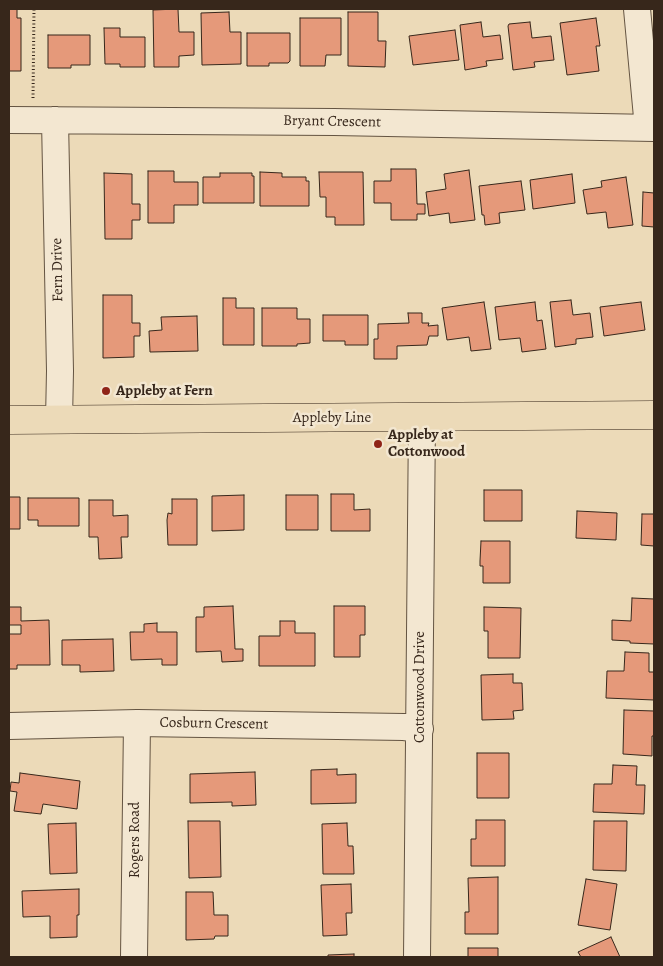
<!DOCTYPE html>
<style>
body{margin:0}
#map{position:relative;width:663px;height:966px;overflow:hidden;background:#ecdab8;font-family:Alegreya,serif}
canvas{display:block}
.frame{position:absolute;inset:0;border:10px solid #37271b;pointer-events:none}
</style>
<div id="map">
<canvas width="663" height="966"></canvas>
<div class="frame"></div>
</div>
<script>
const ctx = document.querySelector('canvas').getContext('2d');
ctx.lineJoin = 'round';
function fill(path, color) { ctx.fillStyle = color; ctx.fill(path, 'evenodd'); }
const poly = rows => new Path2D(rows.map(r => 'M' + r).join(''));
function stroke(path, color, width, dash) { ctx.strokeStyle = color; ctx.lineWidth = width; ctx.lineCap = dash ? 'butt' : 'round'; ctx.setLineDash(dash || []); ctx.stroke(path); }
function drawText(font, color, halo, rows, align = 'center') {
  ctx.font = font + ' Alegreya,serif'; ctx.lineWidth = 5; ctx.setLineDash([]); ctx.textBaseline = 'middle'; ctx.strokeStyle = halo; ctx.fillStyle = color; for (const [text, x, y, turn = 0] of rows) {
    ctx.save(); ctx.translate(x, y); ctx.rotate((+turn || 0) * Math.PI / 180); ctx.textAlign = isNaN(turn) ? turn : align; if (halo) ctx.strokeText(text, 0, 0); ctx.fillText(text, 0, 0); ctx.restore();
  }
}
const building = poly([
 [9,9,17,9,17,18,21,18,21,71,9,71,9,9],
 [178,9,179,32,194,32,194,55,179,56,179,67,154,67,153,10,178,9],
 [229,12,230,32,241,32,241,64,202,65,201,13,229,12],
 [348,12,378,12,378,41,386,41,385,67,348,66,348,12],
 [300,18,341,18,341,55,326,55,325,66,300,66,300,18],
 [596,18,600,46,596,46,599,71,567,75,560,23,596,18],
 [481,22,483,37,500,35,503,59,486,61,487,66,465,70,460,25,481,22],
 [530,22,532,38,551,36,554,60,534,62,535,67,513,70,508,26,509,24,530,22],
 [104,28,120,28,120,37,145,37,145,67,120,67,120,64,105,64,104,28],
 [455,30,459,60,413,65,409,36,455,30],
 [247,33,290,33,290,61,288,63,269,63,269,66,247,66,247,33],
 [48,35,90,35,90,65,71,65,71,68,48,68,48,35],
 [391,169,416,169,417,204,425,204,425,214,417,214,417,220,391,220,391,203,374,203,374,181,391,181,391,169],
 [469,170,475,220,450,223,449,213,429,216,426,192,446,189,444,174,469,170],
 [148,171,174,171,174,182,198,182,198,205,174,205,174,223,148,223,148,171],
 [260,172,282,173,282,177,306,177,306,181,309,181,309,206,260,206,260,172],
 [319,172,363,172,364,225,335,225,335,217,326,217,326,197,320,197,319,172],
 [104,173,132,174,132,204,140,204,140,220,132,220,132,239,105,239,104,173],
 [220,173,252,173,252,176,254,176,254,203,203,203,203,177,220,177,220,173],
 [572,174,575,203,533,209,530,180,572,174],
 [626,177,633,225,608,228,606,212,587,214,583,190,602,187,601,181,626,177],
 [521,181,525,210,499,213,500,223,485,225,484,215,482,215,479,186,521,181],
 [643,192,654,193,654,227,642,226,643,192],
 [103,295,132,295,132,323,140,323,140,336,134,336,134,357,103,358,103,295],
 [223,298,236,298,236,308,254,308,254,345,223,345,223,298],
 [571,300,573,315,590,313,593,337,576,339,576,344,555,347,550,302,571,300],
 [484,302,491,349,471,351,469,337,447,340,442,308,484,302],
 [535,302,537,321,542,320,546,349,522,352,520,338,499,340,495,307,535,302],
 [641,302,645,330,604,336,600,307,641,302],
 [262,308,297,308,297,319,310,319,310,343,297,344,297,346,262,346,262,308],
 [408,313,422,313,422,323,429,323,428,326,438,325,438,336,429,336,427,345,397,346,397,359,374,359,374,339,378,339,378,324,409,323,408,313],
 [323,315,368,315,368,345,345,345,345,341,323,341,323,315],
 [197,316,198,351,150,352,149,331,162,330,161,317,197,316],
 [484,490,522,490,522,521,484,521,484,490],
 [331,494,354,494,354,510,370,509,370,531,331,531,331,494],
 [244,495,244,530,212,531,212,496,244,495],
 [286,495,318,495,318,530,286,530,286,495],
 [9,497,20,497,20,529,9,529,9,497],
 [28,498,79,498,79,526,38,526,38,520,28,520,28,498],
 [172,499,197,499,197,545,168,545,167,520,168,513,172,514,172,499],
 [89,500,113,500,113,516,128,515,128,537,121,537,122,558,99,559,98,537,89,537,89,500],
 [577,511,617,513,616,540,576,538,577,511],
 [642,514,654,514,654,546,641,545,642,514],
 [481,541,510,541,510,583,483,583,483,566,480,566,480,561,481,541],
 [632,598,654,599,654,644,630,643,630,641,612,640,612,620,631,621,632,598],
 [233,606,235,649,243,649,243,661,222,662,221,651,196,652,196,617,204,617,204,607,233,606],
 [334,606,365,606,365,635,360,635,360,657,334,657,334,606],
 [9,607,21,607,21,621,49,620,50,665,17,665,17,669,9,669,9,634,21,634,21,625,9,625,9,607],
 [484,607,521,608,520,658,488,658,488,631,484,631,484,607],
 [280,621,295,621,295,633,315,633,315,666,259,666,259,636,280,636,280,621],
 [157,623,157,632,177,632,177,665,162,665,162,659,131,660,130,632,144,632,144,624,157,623],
 [113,639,114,671,80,672,80,665,62,665,62,640,113,639],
 [625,652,649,653,649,672,654,672,654,700,606,698,607,671,624,671,625,652],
 [513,674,513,683,522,683,523,710,513,711,514,719,482,720,481,675,513,674],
 [624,710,654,711,654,736,652,736,652,756,623,754,624,710],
 [477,753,509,753,509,798,477,798,477,753],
 [613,765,637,766,636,785,645,785,644,814,593,812,594,784,612,784,613,765],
 [337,769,337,775,356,774,356,803,311,804,311,770,337,769],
 [255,772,256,805,232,806,232,802,190,803,190,774,255,772],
 [20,773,80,781,77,809,43,804,41,814,14,811,17,792,10,791,11,782,19,783,20,773],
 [476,820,505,820,505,866,471,866,471,839,476,839,476,820],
 [188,821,220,821,221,877,189,878,188,821],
 [594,821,627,821,626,871,593,870,594,821],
 [76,823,77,873,50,874,48,824,76,823],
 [347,823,348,846,353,846,354,874,323,874,322,824,347,823],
 [498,877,498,934,465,934,465,912,469,912,468,878,498,877],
 [586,879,617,884,610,930,578,925,586,879],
 [351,884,352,913,346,913,347,935,323,936,321,885,351,884],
 [79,889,79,915,77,915,77,937,50,938,50,916,23,917,22,891,79,889],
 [186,892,213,892,214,915,228,915,228,936,215,936,214,939,186,940,186,892],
 [611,937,620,957,581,957,578,952,611,937],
 [468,948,498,948,498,957,468,957,468,948],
 [354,954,354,957,328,957,328,955,354,954]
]);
fill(building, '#e5997a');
stroke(building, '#37271b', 1);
const minor = poly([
 [637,9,648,128],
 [9,120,334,122,654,128],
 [55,120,60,371,59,420],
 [9,726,137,723,404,727,420,729],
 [134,957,137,723],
 [417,957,422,417]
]);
const major = poly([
 [9,420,654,415]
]);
stroke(minor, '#645442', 28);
stroke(major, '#37271b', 29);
stroke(poly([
 [33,98,34,9]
]), '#37271b', 3, [1, 2.5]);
stroke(minor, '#f3e7d1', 26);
stroke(major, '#ecdab8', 28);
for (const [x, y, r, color] of [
 [106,391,5,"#8f2418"],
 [378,444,5,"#8f2418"]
]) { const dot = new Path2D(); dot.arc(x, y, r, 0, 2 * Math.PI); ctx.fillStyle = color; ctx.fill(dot); stroke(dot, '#f3e7d1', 2); }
drawText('15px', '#37271b', '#f3e7d1', [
 ["Bryant Crescent",332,122,1],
 ["Fern Drive",58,270,-91],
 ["Appleby Line",332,418],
 ["Cottonwood Drive",420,687,-90],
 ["Cosburn Crescent",214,724,1],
 ["Rogers Road",135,840,-90]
]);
drawText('bold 15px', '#37271b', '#f3e7d1', [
 ["Appleby at Fern",116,391],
 ["Appleby at",388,435],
 ["Cottonwood",388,452]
], 'left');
</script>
